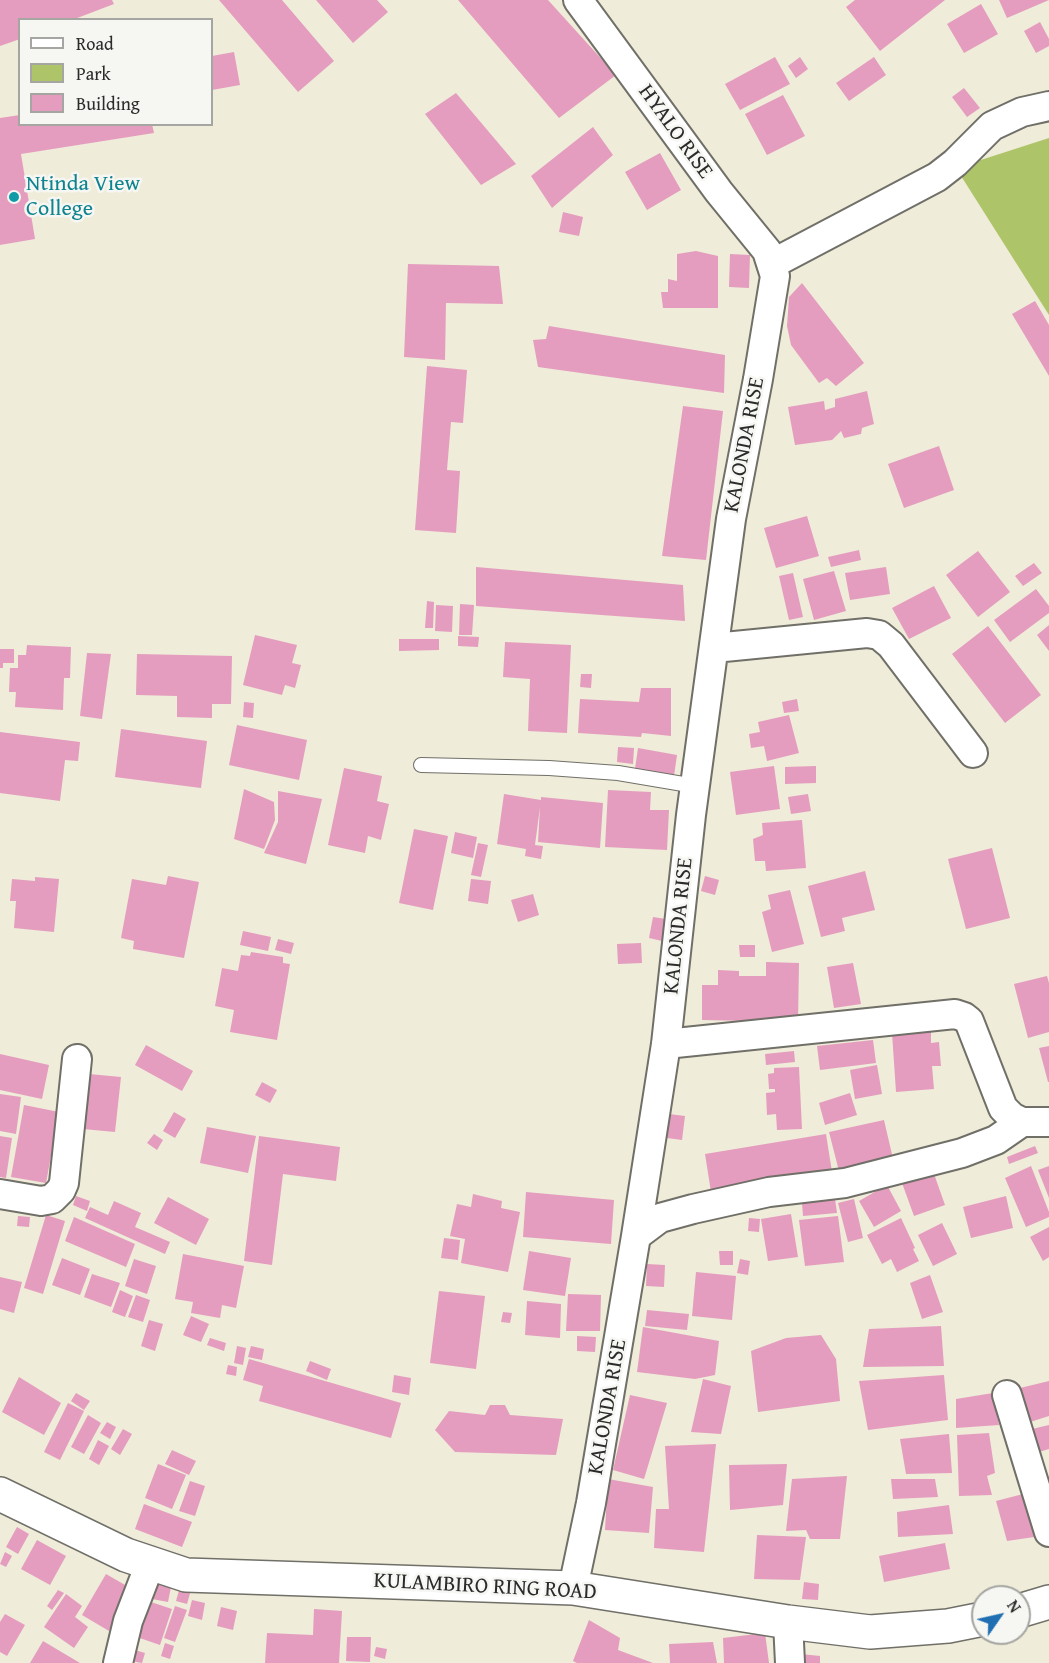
<!DOCTYPE html>
<style>
body{margin:0}
#map{position:relative;width:1049px;height:1663px;overflow:hidden;background:#efecd9;font-family:"Gentium Book Plus",serif}
canvas{display:block}
.legend{position:absolute;left:18px;top:18px;width:195px;height:108px;box-sizing:border-box;background:#f6f6f2;border:2px solid #a5a5a2;margin:0;padding:8px 10px;list-style:none;font-size:18px;color:#2b2b2b}
.legend li{display:flex;align-items:center;gap:12px;height:30px}
.legend b{width:30px;border:2px solid #a5a5a2}
.north{position:absolute;left:971px;top:1585px;width:60px;height:60px;box-sizing:border-box;background:#f6f6f2;border:2px solid #a5a5a2;border-radius:50%;rotate:56deg;font-size:16px;font-weight:700;line-height:24px;text-align:center;color:#2b2b2b}
.north::after{content:'';display:block;margin:auto;width:21px;height:27px;background:#1f6fb2;clip-path:polygon(50% 0,100% 100%,50% 72%,0 100%)}
</style>
<div id="map">
<canvas width="1049" height="1663"></canvas>
<ul class="legend">
<li><b style="height:8px;background:#fff"></b>Road</li>
<li><b style="height:16px;background:#adc468"></b>Park</li>
<li><b style="height:16px;background:#e49dbe"></b>Building</li>
</ul>
<div class="north">N</div>
</div>
<script>
const ctx = document.querySelector('canvas').getContext('2d');
ctx.lineJoin = 'round';
function fill(path, color) { ctx.fillStyle = color; ctx.fill(path, 'evenodd'); }
const poly = rows => new Path2D(rows.map(r => 'M' + r).join(''));
function stroke(path, color, width, dash) { ctx.strokeStyle = color; ctx.lineWidth = width; ctx.lineCap = dash ? 'butt' : 'round'; ctx.setLineDash(dash || []); ctx.stroke(path); }
function drawText(font, color, halo, rows, align = 'center') {
  ctx.font = font + ' "Gentium Book Plus",serif'; ctx.lineWidth = 5; ctx.setLineDash([]); ctx.textBaseline = 'middle'; ctx.strokeStyle = halo; ctx.fillStyle = color; for (const [text, x, y, turn = 0] of rows) {
    ctx.save(); ctx.translate(x, y); ctx.rotate((+turn || 0) * Math.PI / 180); ctx.textAlign = isNaN(turn) ? turn : align; if (halo) ctx.strokeText(text, 0, 0); ctx.fillText(text, 0, 0); ctx.restore();
  }
}
fill(poly([
 [1049,138,1049,315,956,168]
]), '#adc468');
fill(poly([
 [0,0,112,0,114,4,72,20,20,20,20,39,0,46],
 [219,0,282,0,334,61,298,92],
 [316,0,377,0,388,12,353,43],
 [458,0,548,0,616,75,559,118],
 [855,0,945,0,880,51,846,7],
 [999,0,1049,0,1007,18],
 [981,4,998,34,964,53,947,24],
 [1040,22,1049,39,1049,46,1036,53,1024,31],
 [234,52,240,85,212,90,212,56],
 [775,57,790,84,740,110,725,84],
 [800,57,808,69,796,78,788,66],
 [874,57,886,75,849,101,836,83],
 [964,88,980,108,967,117,952,97],
 [456,93,516,164,481,185,425,114],
 [783,95,805,136,767,155,745,114],
 [20,115,20,124,152,124,154,133,21,154,35,239,0,245,0,118],
 [593,127,613,155,552,208,531,176],
 [660,153,681,190,647,210,625,172],
 [563,212,583,217,579,236,559,232],
 [696,251,718,256,718,308,663,308,661,292,668,292,668,279,677,281,677,254],
 [730,254,750,255,749,288,729,287],
 [408,264,499,266,503,304,446,303,445,360,404,357],
 [802,283,864,363,836,386,827,378,819,383,791,345,787,326,789,297],
 [1035,301,1049,325,1049,376,1012,314],
 [549,326,725,355,724,393,538,367,533,340,546,339],
 [427,366,467,370,463,423,451,422,447,470,460,471,456,533,415,530],
 [867,391,874,424,862,428,861,434,844,438,841,431,832,440,795,445,788,407,824,401,825,410,835,407,835,399],
 [683,406,723,411,706,560,662,556],
 [939,446,954,490,904,508,888,464],
 [807,516,819,556,776,568,764,528],
 [859,550,861,560,831,567,828,557],
 [978,551,1010,592,978,617,946,575],
 [1034,563,1042,573,1023,586,1015,576],
 [476,567,683,585,685,621,476,606],
 [886,567,890,594,850,600,845,573],
 [834,571,846,611,814,620,803,579],
 [793,573,803,617,789,620,779,576],
 [934,586,951,618,909,639,892,608],
 [1036,589,1049,606,1049,613,1010,642,994,620],
 [427,601,434,602,433,628,425,628],
 [460,604,474,605,472,635,459,635],
 [436,605,453,606,452,632,435,631],
 [1049,625,1049,651,1037,635],
 [988,626,1041,695,1005,723,952,654],
 [255,635,297,645,292,663,301,665,295,688,285,685,282,695,243,685],
 [458,636,479,637,478,647,458,646],
 [399,639,439,639,439,650,399,651],
 [505,642,571,645,567,733,528,731,530,679,503,677],
 [27,645,71,647,70,678,64,678,63,710,15,707,16,692,9,692,10,668,18,668,18,655,26,655],
 [0,649,14,649,14,663,3,663,3,668,0,668],
 [87,653,111,654,102,719,80,716],
 [137,654,232,656,231,704,212,704,212,718,177,717,177,696,136,695],
 [581,674,592,674,591,688,580,687],
 [641,688,671,688,671,736,642,733,641,737,578,733,580,699,639,702],
 [797,699,799,711,784,713,782,702],
 [244,702,254,703,253,718,243,717],
 [789,715,799,753,767,761,764,746,751,748,749,734,760,732,758,722],
 [237,725,307,740,299,780,229,765],
 [121,729,207,741,201,788,115,777],
 [0,732,80,742,78,761,65,760,60,801,0,793],
 [618,747,634,748,633,764,617,762],
 [638,748,677,755,674,776,635,769],
 [774,766,780,809,736,815,730,772],
 [816,766,816,783,785,784,785,767],
 [344,768,382,776,377,801,389,804,381,840,368,836,365,853,328,845],
 [244,789,274,802,275,820,264,849,234,839],
 [608,790,651,792,650,810,669,810,667,850,605,847],
 [278,791,322,799,306,864,264,853,278,822],
 [504,794,541,800,541,797,603,803,600,848,538,842,540,807,535,845,543,846,541,859,525,856,526,849,497,844],
 [808,794,811,811,791,814,788,797],
 [802,820,806,868,766,871,765,861,755,861,753,839,763,835,762,823],
 [414,829,448,836,433,910,399,903],
 [455,832,477,837,473,858,451,853],
 [478,843,488,845,481,877,471,875],
 [992,848,1010,918,966,929,948,859],
 [865,871,875,910,842,918,845,931,821,937,808,886],
 [168,876,199,882,184,958,133,949,134,941,121,938,132,879,166,885],
 [705,876,719,880,715,895,701,891],
 [35,877,59,879,54,932,14,928,16,901,10,901,12,879,35,881],
 [471,879,491,881,488,904,468,901],
 [790,890,804,944,772,952,762,912,771,909,768,895],
 [533,894,539,915,518,922,511,900],
 [653,917,666,919,662,941,649,938],
 [243,931,271,937,268,951,240,945],
 [278,939,294,943,291,954,275,950],
 [641,943,642,963,618,964,617,944],
 [739,945,755,945,755,957,740,957],
 [251,952,283,957,283,963,290,964,277,1040,230,1032,234,1010,215,1006,222,968,238,971,241,955,250,956],
 [766,962,799,963,798,1022,702,1020,702,985,718,985,718,970,739,971,739,976,766,976],
 [853,963,861,1004,834,1008,827,967],
 [1047,976,1049,983,1049,1032,1028,1038,1014,984],
 [931,1030,931,1043,939,1042,941,1066,932,1066,934,1089,896,1092,892,1033],
 [873,1040,876,1063,820,1070,817,1046],
 [146,1045,193,1071,182,1091,135,1065],
 [1049,1046,1049,1082,1048,1082,1039,1048],
 [794,1051,795,1062,766,1065,765,1054],
 [0,1054,49,1065,42,1099,0,1090],
 [877,1065,882,1094,855,1099,850,1070],
 [799,1067,802,1129,777,1130,776,1114,767,1115,766,1093,775,1092,775,1089,769,1089,768,1074,774,1073,774,1068],
 [89,1074,121,1077,115,1132,83,1129],
 [262,1082,277,1090,270,1103,255,1095],
 [850,1093,857,1115,825,1125,819,1103],
 [0,1094,21,1097,16,1134,0,1131],
 [24,1105,59,1112,46,1183,11,1177],
 [174,1112,186,1119,175,1138,163,1131],
 [669,1114,685,1116,682,1140,667,1138],
 [884,1120,894,1163,840,1175,829,1132],
 [207,1127,256,1136,248,1173,200,1163],
 [154,1134,163,1140,157,1150,147,1143],
 [826,1134,832,1172,711,1192,705,1154],
 [0,1136,12,1138,6,1178,0,1177],
 [259,1136,340,1147,336,1181,283,1174,272,1265,244,1261],
 [1035,1146,1038,1153,1009,1164,1007,1157],
 [1031,1166,1049,1212,1049,1217,1026,1227,1005,1178],
 [1049,1166,1049,1198,1038,1170],
 [933,1171,945,1205,914,1216,902,1183],
 [887,1185,901,1211,874,1227,859,1201],
 [526,1192,614,1200,611,1244,523,1237],
 [473,1194,502,1201,501,1208,520,1212,508,1272,461,1263,465,1239,450,1236,457,1204,471,1207],
 [76,1196,90,1201,87,1211,73,1205],
 [1006,1196,1013,1228,971,1238,963,1207],
 [168,1197,209,1219,196,1245,154,1223],
 [835,1199,837,1213,803,1216,802,1203],
 [854,1199,863,1238,848,1242,838,1203],
 [114,1201,141,1213,135,1227,170,1242,165,1254,85,1218,90,1207,108,1215],
 [791,1214,798,1257,768,1261,761,1219],
 [46,1215,65,1221,43,1294,24,1288],
 [18,1216,30,1217,29,1227,17,1226],
 [838,1216,844,1262,805,1266,799,1220],
 [74,1217,135,1244,126,1267,65,1241],
 [749,1218,760,1219,759,1232,748,1231],
 [901,1218,915,1248,913,1249,919,1261,897,1272,891,1259,882,1264,867,1235],
 [942,1223,957,1254,933,1266,918,1235],
 [1049,1227,1049,1257,1043,1261,1030,1237],
 [444,1238,460,1240,458,1260,441,1258],
 [529,1251,571,1258,565,1296,523,1290],
 [719,1251,733,1251,733,1265,720,1265],
 [183,1254,244,1266,236,1308,222,1305,220,1318,191,1313,193,1302,175,1299],
 [62,1258,90,1269,80,1295,52,1285],
 [134,1259,156,1266,147,1294,125,1286],
 [740,1259,750,1261,748,1275,737,1273],
 [647,1264,665,1265,664,1287,646,1286],
 [696,1272,736,1276,732,1320,692,1316],
 [92,1274,120,1283,111,1307,84,1297],
 [930,1275,943,1312,922,1319,910,1283],
 [0,1277,22,1282,14,1313,0,1309],
 [120,1290,133,1296,125,1317,112,1312],
 [439,1291,485,1296,476,1369,430,1363],
 [568,1294,601,1295,600,1331,566,1331],
 [136,1295,150,1300,143,1322,128,1317],
 [527,1301,561,1304,560,1338,525,1335],
 [647,1310,689,1314,687,1330,645,1326],
 [503,1312,512,1313,510,1323,501,1322],
 [191,1316,209,1324,201,1342,183,1335],
 [149,1320,163,1324,155,1351,141,1346],
 [941,1326,944,1366,863,1367,869,1329],
 [643,1327,719,1341,715,1375,695,1379,637,1372],
 [821,1335,836,1359,840,1401,758,1412,751,1351,786,1338],
 [577,1336,596,1337,595,1352,577,1351],
 [210,1338,226,1343,224,1351,207,1345],
 [237,1346,246,1348,243,1365,234,1363],
 [251,1346,264,1349,262,1360,248,1357],
 [249,1359,401,1403,391,1438,259,1401,263,1386,243,1380],
 [310,1361,331,1369,327,1380,306,1371],
 [228,1365,237,1367,236,1376,226,1374],
 [394,1375,411,1378,409,1395,392,1392],
 [944,1375,948,1420,868,1430,859,1381],
 [19,1377,61,1403,44,1435,2,1412],
 [703,1379,731,1386,721,1434,691,1432],
 [1049,1381,1049,1416,1027,1423,1016,1389],
 [76,1393,90,1401,84,1410,71,1401],
 [993,1393,999,1425,956,1428,956,1399],
 [630,1395,667,1403,644,1479,613,1470],
 [68,1403,84,1411,60,1460,44,1452],
 [490,1405,505,1405,510,1415,563,1419,556,1455,455,1452,435,1430,449,1411,485,1415],
 [88,1415,101,1423,84,1454,71,1447],
 [107,1422,116,1427,110,1439,100,1433],
 [1049,1425,1049,1449,1039,1452,1032,1429],
 [123,1429,132,1434,120,1455,111,1449],
 [989,1433,995,1473,987,1476,992,1495,959,1496,957,1435],
 [949,1434,952,1473,906,1474,900,1439],
 [98,1440,109,1446,99,1465,89,1459],
 [716,1444,704,1552,654,1548,656,1509,669,1509,665,1446],
 [172,1450,196,1461,189,1475,165,1464],
 [158,1464,186,1475,172,1509,145,1498],
 [787,1464,783,1505,730,1510,729,1465],
 [847,1476,840,1539,810,1539,806,1530,786,1531,792,1479],
 [608,1479,653,1487,649,1533,605,1530],
 [891,1479,935,1479,938,1497,893,1499],
 [190,1481,205,1486,195,1516,179,1511],
 [1027,1493,1041,1536,1007,1541,996,1501],
 [144,1504,192,1522,182,1547,135,1529],
 [949,1505,953,1534,898,1537,897,1512],
 [17,1527,29,1534,18,1554,6,1547],
 [757,1535,806,1537,800,1580,754,1579],
 [37,1540,66,1556,50,1585,21,1569],
 [945,1543,950,1569,884,1582,879,1556],
 [5,1552,12,1556,6,1567,0,1564],
 [106,1574,132,1589,109,1631,82,1615],
 [804,1582,819,1584,818,1600,802,1599],
 [155,1584,171,1587,168,1602,152,1599],
 [180,1587,191,1590,187,1604,176,1601],
 [58,1590,64,1593,52,1610,47,1606],
 [66,1594,82,1606,75,1617,88,1627,74,1648,44,1627],
 [142,1599,172,1609,160,1645,131,1635],
 [192,1600,205,1603,202,1620,188,1616],
 [175,1606,187,1610,175,1642,164,1638],
 [221,1607,237,1611,233,1630,217,1626],
 [314,1609,342,1611,339,1663,265,1663,267,1633,313,1635],
 [5,1614,25,1625,7,1656,0,1652,0,1622],
 [589,1620,620,1638,618,1650,653,1663,577,1663,573,1661],
 [765,1633,769,1663,724,1663,723,1638],
 [347,1637,371,1637,370,1662,346,1661],
 [43,1641,80,1663,30,1663],
 [713,1642,717,1663,670,1663,669,1644],
 [165,1643,174,1646,170,1659,161,1656],
 [376,1647,387,1649,385,1659,374,1656],
 [128,1648,145,1653,142,1663,125,1660],
 [801,1654,820,1656,820,1663,801,1663]
]), '#e49dbe');
const service = poly([
 [421,765,549,768,618,773,695,786]
]);
const minor = poly([
 [772,264,937,177,955,163,992,126,1022,112,1049,106],
 [714,648,867,633,879,635,891,645,973,753],
 [666,1044,955,1014,964,1017,969,1021,1003,1108,1012,1117,1022,1122,1049,1122],
 [0,1194,41,1201,52,1199,61,1190,64,1183,77,1059],
 [636,1236,660,1218,693,1209,769,1192,845,1183,962,1153,996,1140,1022,1122],
 [1007,1395,1049,1532],
 [573,1588,591,1503,636,1236,666,1044,691,815,731,519,758,379,775,276,767,251,719,192,578,0],
 [788,1622,790,1663],
 [118,1663,128,1621,150,1564]
]);
const tertiary = poly([
 [0,1494,126,1555,186,1575,573,1588,788,1622,870,1632,948,1626,983,1619],
 [1019,1611,1049,1602]
]);
stroke(service, '#706f68', 16);
stroke(minor, '#706f68', 32);
stroke(tertiary, '#706f68', 36);
stroke(service, '#fff', 14);
stroke(minor, '#fff', 28);
stroke(tertiary, '#fff', 33);
for (const [x, y, r, color] of [
 [14,197,6,"#0f9aa8"]
]) { const dot = new Path2D(); dot.arc(x, y, r, 0, 2 * Math.PI); ctx.fillStyle = color; ctx.fill(dot); stroke(dot, '#f6f6f2', 2); }
drawText('22px', '#2b2b2b', '#f6f6f2', [
 ["HYALO RISE",675,132,54],
 ["KALONDA RISE",745,445,-79],
 ["KALONDA RISE",679,926,-84],
 ["KALONDA RISE",608,1407,-80],
 ["KULAMBIRO RING ROAD",485,1587,3]
]);
drawText('22px', '#0d838f', '#f6f6f2', [
 ["Ntinda View",26,184],
 ["College",26,209]
], 'left');
</script>
